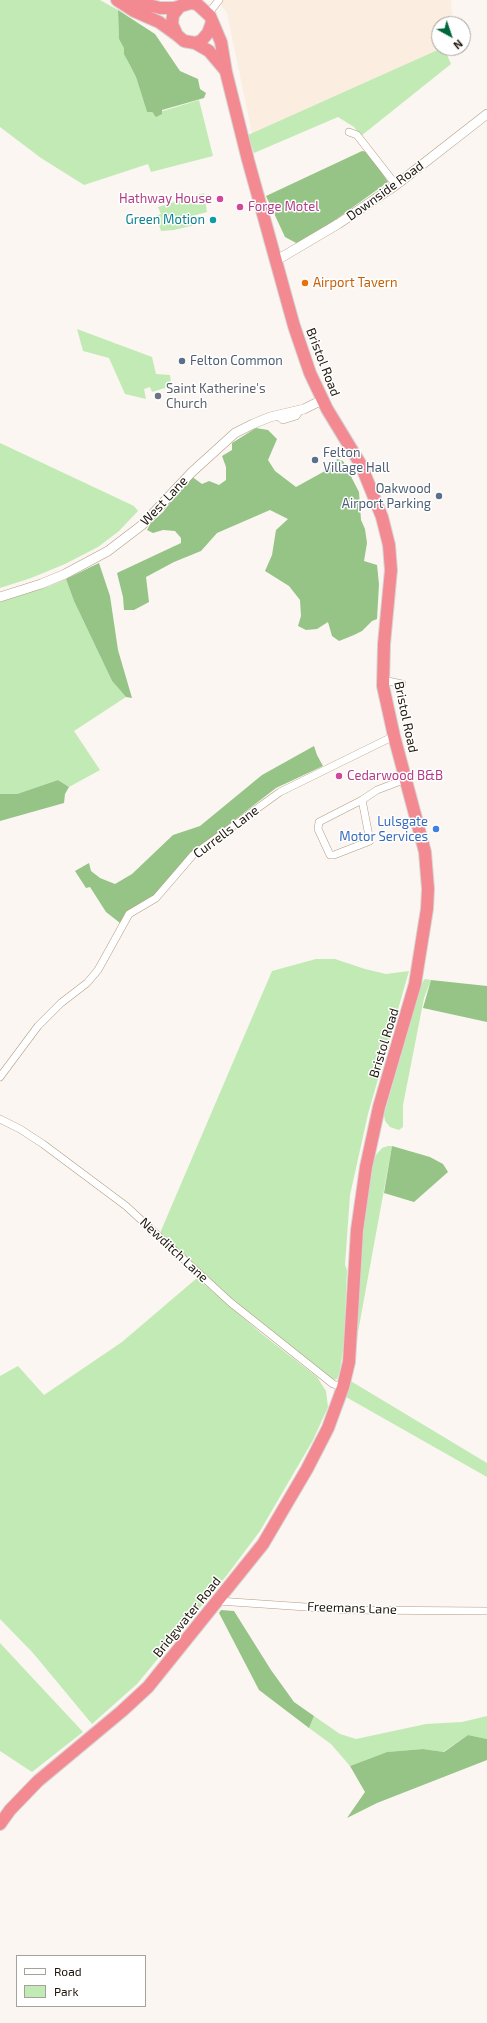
<!DOCTYPE html>
<style>
body{margin:0}
#map{position:relative;width:487px;height:2023px;overflow:hidden;background:#fbf6f1;font-family:"Exo 2",sans-serif}
canvas{display:block}
.legend{position:absolute;left:16px;top:1955px;width:130px;height:52px;box-sizing:border-box;background:#fff;border:1px solid #a5a29d;margin:0;padding:5px 7px;list-style:none;font-size:12px;color:#1e160b}
.legend li{display:flex;align-items:center;gap:8px;height:20px}
.legend b{width:20px;border:1px solid #a5a29d}
.north{position:absolute;left:431px;top:16px;width:40px;height:40px;box-sizing:border-box;background:#fff;border:1px solid #a5a29d;border-radius:50%;rotate:140deg;font-size:11px;font-weight:700;line-height:16px;text-align:center;color:#1e160b}
.north::after{content:'';display:block;margin:auto;width:14px;height:18px;background:#00673c;clip-path:polygon(50% 0,100% 100%,50% 72%,0 100%)}
</style>
<div id="map">
<canvas width="487" height="2023"></canvas>
<ul class="legend">
<li><b style="height:5px;background:#fff"></b>Road</li>
<li><b style="height:11px;background:#c2eab5"></b>Park</li>
</ul>
<div class="north">N</div>
</div>
<script>
const ctx = document.querySelector('canvas').getContext('2d');
ctx.lineJoin = 'round';
function fill(path, color) { ctx.fillStyle = color; ctx.fill(path, 'evenodd'); }
const poly = rows => new Path2D(rows.map(r => 'M' + r).join(''));
function stroke(path, color, width, dash) { ctx.strokeStyle = color; ctx.lineWidth = width; ctx.lineCap = dash ? 'butt' : 'round'; ctx.setLineDash(dash || []); ctx.stroke(path); }
function drawText(font, color, halo, rows, align = 'center') {
  ctx.font = font + ' "Exo 2",sans-serif'; ctx.lineWidth = 3; ctx.setLineDash([]); ctx.textBaseline = 'middle'; ctx.strokeStyle = halo; ctx.fillStyle = color; for (const [text, x, y, turn = 0] of rows) {
    ctx.save(); ctx.translate(x, y); ctx.rotate((+turn || 0) * Math.PI / 180); ctx.textAlign = isNaN(turn) ? turn : align; if (halo) ctx.strokeText(text, 0, 0); ctx.fillText(text, 0, 0); ctx.restore();
  }
}
fill(poly([
 [217,0,451,0,453,24,439,24,439,48,442,48,252,134,227,13]
]), '#fbeee1');
fill(poly([
 [0,0,100,0,118,10,119,39,125,48,127,60,136,77,147,112,152,112,153,114,199,100,213,156,151,172,148,164,84,185,41,158,0,127],
 [442,48,444,48,451,64,361,136,354,127,338,117,254,153,248,135],
 [204,193,207,212,192,216,195,225,174,230,161,231,156,216,161,214,158,207],
 [77,329,152,357,156,374,170,375,172,391,169,391,168,387,152,392,150,387,144,389,146,399,125,394,109,358,83,351],
 [0,443,134,506,138,511,119,531,98,547,65,564,31,578,0,588],
 [66,579,74,601,112,681,126,697,74,731,100,770,69,787,58,780,17,794,0,794,0,601,50,586],
 [316,959,335,959,365,969,386,974,409,971,368,1114,350,1195,345,1265,347,1270,344,1342,340,1371,337,1379,333,1380,252,1317,160,1233,272,971],
 [425,979,431,980,424,998,403,1105,403,1127,399,1130,390,1127,385,1121,384,1115,421,984],
 [388,1146,392,1146,356,1343,365,1209,371,1168,376,1155,382,1148],
 [197,1278,262,1334,317,1377,326,1391,328,1407,313,1440,260,1531,227,1575,137,1684,92,1724,33,1653,0,1619,0,1376,18,1366,44,1395,122,1342],
 [349,1380,487,1463,487,1477,346,1397],
 [0,1643,83,1732,32,1772,0,1751],
 [314,1716,340,1734,356,1739,426,1724,462,1722,487,1716,487,1739,468,1735,443,1752,423,1749,387,1752,350,1766,331,1744,309,1728]
]), '#c2eab5');
fill(poly([
 [118,10,155,34,180,71,198,79,200,89,206,93,204,98,162,110,162,114,156,117,152,112,147,112,136,77,124,54,124,48,119,39],
 [362,151,368,152,388,182,300,245,285,237,266,196],
 [256,428,268,430,277,439,268,460,275,471,296,487,334,466,337,459,343,461,359,492,361,520,365,529,367,543,364,561,377,565,379,584,377,619,372,621,362,631,354,635,339,641,332,636,328,622,317,629,306,630,298,626,301,616,300,600,289,586,265,571,272,555,276,530,288,519,270,510,217,533,201,551,174,562,146,577,149,602,134,610,124,610,123,597,117,573,181,543,181,538,175,531,163,530,153,533,147,530,150,524,163,512,191,476,202,484,209,481,219,485,226,480,226,467,222,456,232,450,232,443],
 [99,563,110,596,118,650,132,698,126,697,112,681,74,601,66,579],
 [314,746,317,755,323,766,276,788,202,845,155,895,126,914,120,923,106,912,90,887,86,888,75,871,89,863,91,871,100,878,115,884,132,874,173,835,200,826,262,775],
 [58,780,69,787,65,794,64,803,0,821,0,794,17,794],
 [431,980,487,986,487,1022,423,1008],
 [392,1146,430,1157,443,1164,448,1172,414,1202,384,1193],
 [221,1610,234,1611,271,1670,294,1702,314,1716,309,1728,259,1690,219,1613],
 [468,1735,487,1739,487,1760,377,1803,347,1818,365,1792,350,1766,387,1752,423,1749,444,1752]
]), '#95c486');
const street = poly([
 [210,16,212,9,219,0],
 [349,132,357,135,396,185],
 [278,416,283,420,296,416,300,410],
 [383,680,402,684],
 [362,800,370,841,334,855,330,855,318,829,319,822,362,800,377,790,406,779],
 [0,1077,38,1026,61,1003,87,983,98,970,129,914,156,898,193,855,280,792,394,736],
 [0,1119,20,1129,43,1144,126,1206,230,1302,333,1384,343,1387],
 [218,1601,350,1610,487,1611]
]);
const secondary = poly([
 [277,260,338,224,396,185,487,114],
 [0,597,41,584,65,574,108,551,142,525,192,472,235,433,253,424,270,417,304,409,322,400]
]);
const highway = poly([
 [117,0,134,11,159,22,177,35],
 [180,6,173,15,172,24,177,35,184,41,195,43,201,41,208,33,212,22],
 [195,43,209,51,225,70],
 [0,1824,10,1810,38,1781,122,1711,148,1687,263,1544,307,1469,328,1428,343,1387,349,1362,357,1230,366,1167,379,1107,415,984,427,909,428,889,425,852,394,736,383,686,384,644,391,570,389,545,382,517,361,465,327,409,310,373,294,326,248,160,226,72,221,42,210,16,197,4,191,3,174,8,160,8,129,0]
]);
stroke(street, '#b49c82', 8);
stroke(secondary, '#b49c82', 10);
stroke(highway, '#d6d5d3', 14);
stroke(street, '#fff', 7);
stroke(secondary, '#fff', 9);
stroke(highway, '#f48a91', 12);
for (const [x, y, r, color] of [
 [220,199,4,"#d1479c"],
 [240,207,4,"#d1479c"],
 [213,220,4,"#0f9aa8"],
 [305,283,4,"#e8710a"],
 [182,361,4,"#5c6f8a"],
 [158,396,4,"#6b7280"],
 [315,460,4,"#5c6f8a"],
 [439,496,4,"#5c6f8a"],
 [339,776,4,"#d1479c"],
 [436,829,4,"#3f7fe0"]
]) { const dot = new Path2D(); dot.arc(x, y, r, 0, 2 * Math.PI); ctx.fillStyle = color; ctx.fill(dot); stroke(dot, '#fff', 1.5); }
drawText('13px', '#1e160b', '#fff', [
 ["Downside Road",385,191,-36],
 ["Bristol Road",323,362,69],
 ["West Lane",164,501,-47],
 ["Bristol Road",406,717,78],
 ["Currells Lane",226,832,-37],
 ["Bristol Road",384,1043,-73],
 ["Newditch Lane",174,1250,43],
 ["Freemans Lane",352,1608,2],
 ["Bridgwater Road",187,1617,-51]
]);
drawText('13px', '#b23c85', '#fff', [
 ["Hathway House",212,199,"right"],
 ["Forge Motel",248,207],
 ["Cedarwood B&B",347,776]
], 'left');
drawText('13px', '#0d838f', '#fff', [
 ["Green Motion",205,220]
], 'right');
drawText('13px', '#c56008', '#fff', [
 ["Airport Tavern",313,283]
], 'left');
drawText('13px', '#4e5e75', '#fff', [
 ["Felton Common",190,361],
 ["Felton",323,453],
 ["Village Hall",323,468],
 ["Oakwood",431,489,"right"],
 ["Airport Parking",431,504,"right"]
], 'left');
drawText('13px', '#5b616d', '#fff', [
 ["Saint Katherine's",166,389],
 ["Church",166,404]
], 'left');
drawText('13px', '#366cbe', '#fff', [
 ["Lulsgate",428,822],
 ["Motor Services",428,837]
], 'right');
</script>
